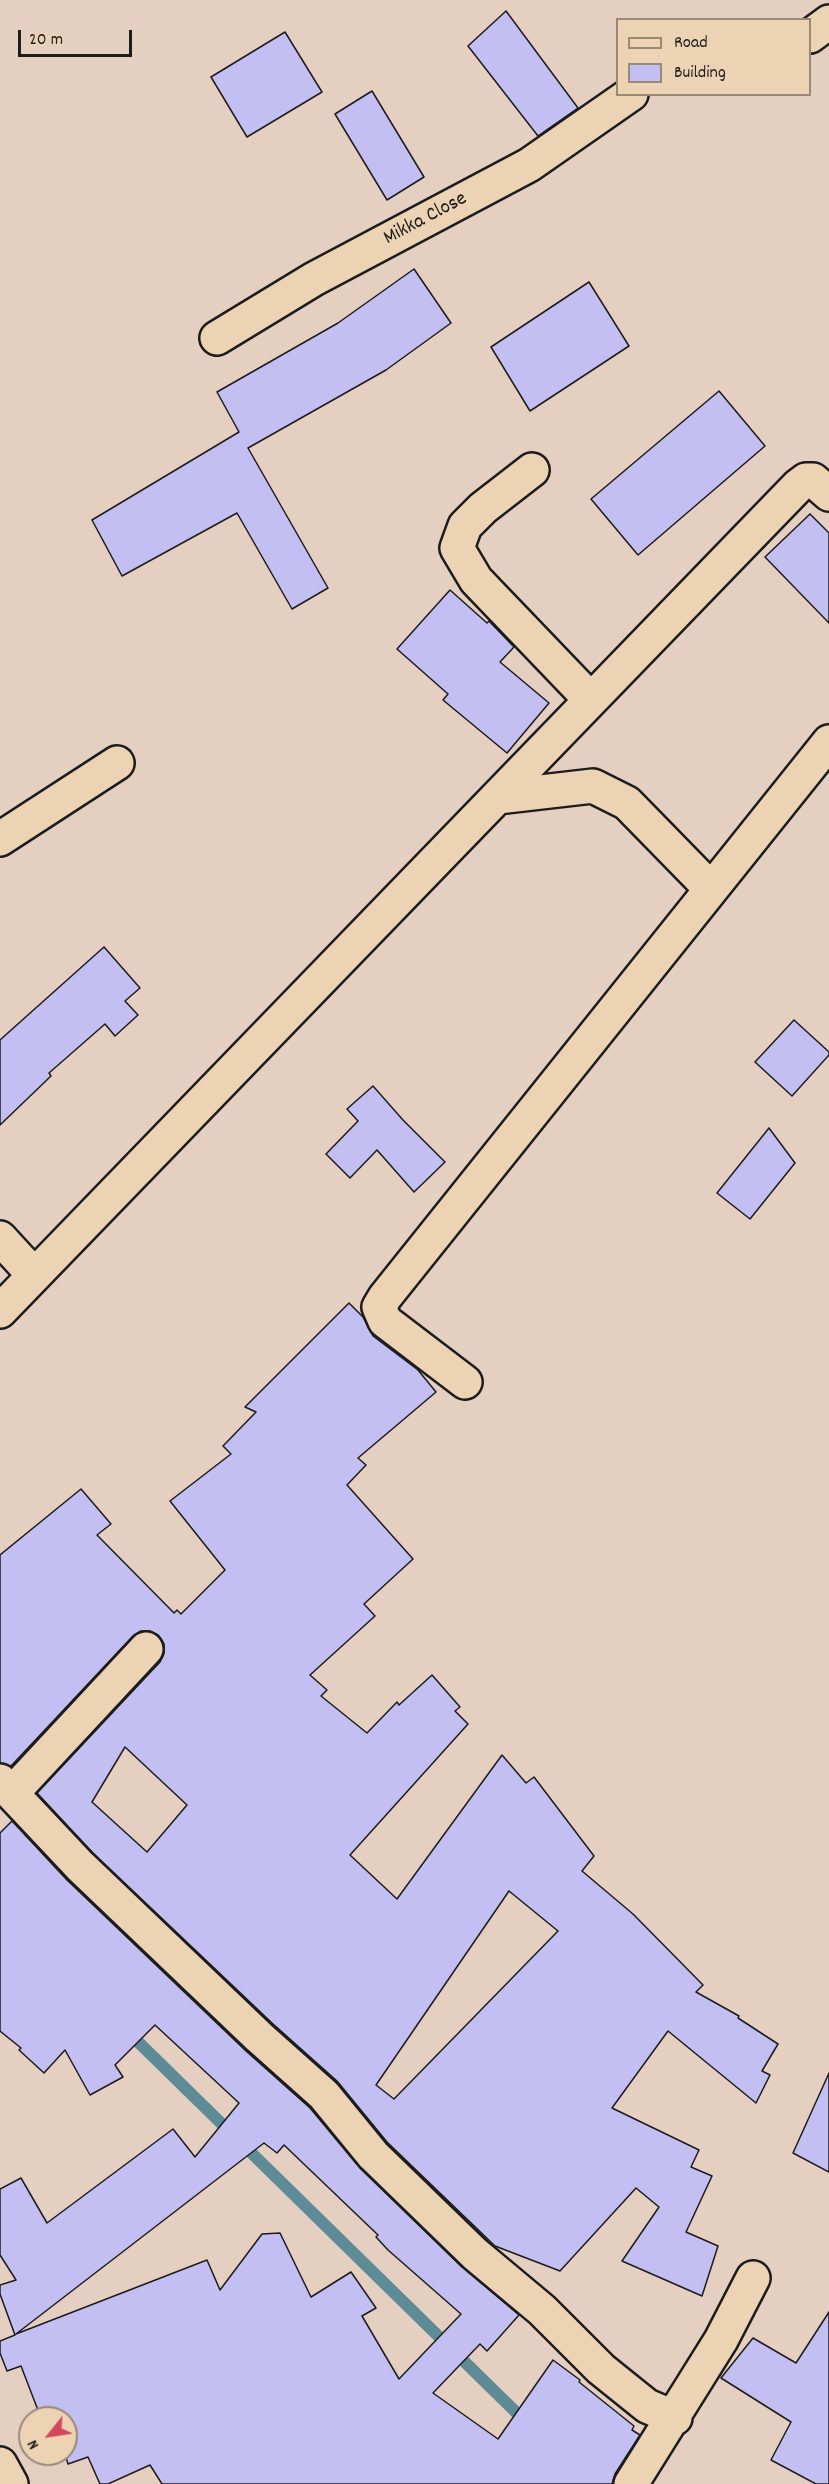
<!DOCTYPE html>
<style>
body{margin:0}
#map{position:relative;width:829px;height:2484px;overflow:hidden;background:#e4cfc0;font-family:Dekko,sans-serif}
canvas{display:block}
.legend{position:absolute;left:616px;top:18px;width:195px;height:78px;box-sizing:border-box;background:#ecd3b4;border:2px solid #998a77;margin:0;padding:8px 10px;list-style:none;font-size:18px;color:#1c1c1c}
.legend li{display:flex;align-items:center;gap:12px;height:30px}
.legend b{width:30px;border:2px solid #998a77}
.north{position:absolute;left:18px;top:2406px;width:60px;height:60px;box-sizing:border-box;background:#ecd3b4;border:2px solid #998a77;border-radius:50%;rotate:240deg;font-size:16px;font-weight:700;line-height:24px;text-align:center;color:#1c1c1c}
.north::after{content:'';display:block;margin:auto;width:21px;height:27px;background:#d1495b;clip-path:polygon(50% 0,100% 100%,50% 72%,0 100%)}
.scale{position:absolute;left:18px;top:30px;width:114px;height:27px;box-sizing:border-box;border:3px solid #1c1c1c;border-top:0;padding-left:8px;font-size:18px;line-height:21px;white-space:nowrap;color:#1c1c1c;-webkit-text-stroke:4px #ecd3b4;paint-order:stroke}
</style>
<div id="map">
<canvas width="829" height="2484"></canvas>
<ul class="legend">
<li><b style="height:8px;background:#ecd3b4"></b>Road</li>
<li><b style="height:16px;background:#c4bff2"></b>Building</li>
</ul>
<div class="north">N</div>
<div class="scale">20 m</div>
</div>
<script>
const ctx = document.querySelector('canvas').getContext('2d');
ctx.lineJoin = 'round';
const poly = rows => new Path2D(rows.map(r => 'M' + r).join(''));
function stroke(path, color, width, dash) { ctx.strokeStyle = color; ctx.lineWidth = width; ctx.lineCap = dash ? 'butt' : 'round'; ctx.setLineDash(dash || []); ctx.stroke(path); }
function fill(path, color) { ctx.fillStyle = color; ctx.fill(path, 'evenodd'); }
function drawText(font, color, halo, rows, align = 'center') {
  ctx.font = font + ' Dekko,sans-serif'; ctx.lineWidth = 4.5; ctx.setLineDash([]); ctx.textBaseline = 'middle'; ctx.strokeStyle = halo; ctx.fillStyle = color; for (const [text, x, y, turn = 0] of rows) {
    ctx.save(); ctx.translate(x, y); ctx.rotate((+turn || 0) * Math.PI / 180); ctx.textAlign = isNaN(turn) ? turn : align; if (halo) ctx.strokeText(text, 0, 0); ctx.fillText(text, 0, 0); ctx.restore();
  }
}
stroke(poly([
 [127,2031,528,2424]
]), '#5d8b96', 12);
const building = poly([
 [506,11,578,108,538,136,468,46,506,11],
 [285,32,322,92,247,137,211,77,285,32],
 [372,91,424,177,387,200,335,114,372,91],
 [414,269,451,323,386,370,248,448,328,588,292,609,237,513,122,576,92,520,239,432,217,392,338,323,414,269],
 [589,282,629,346,530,411,491,347,589,282],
 [719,391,765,446,638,555,591,499,719,391],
 [810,514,829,533,829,623,765,557,810,514],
 [450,590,487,623,489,621,514,647,500,662,549,703,507,753,443,700,448,694,397,649,450,590],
 [104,947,140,988,125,1001,138,1015,115,1036,105,1024,49,1073,51,1076,0,1125,0,1040,104,947],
 [794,1020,829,1052,829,1055,792,1096,755,1062,794,1020],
 [373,1086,403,1120,445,1162,414,1192,377,1150,350,1178,326,1154,358,1121,347,1109,373,1086],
 [769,1128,795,1163,750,1219,717,1193,769,1128],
 [349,1303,363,1317,373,1336,418,1370,436,1392,358,1458,366,1465,347,1485,413,1559,364,1604,375,1616,310,1675,327,1690,321,1696,367,1733,397,1702,399,1705,432,1675,460,1707,455,1711,468,1724,350,1855,397,1899,502,1755,526,1783,534,1777,594,1856,582,1871,633,1914,703,1985,696,1992,739,2016,738,2018,778,2044,762,2071,770,2075,756,2103,668,2031,612,2108,699,2150,691,2167,712,2176,686,2232,718,2246,702,2296,622,2261,659,2207,636,2188,560,2271,495,2246,387,2142,337,2081,272,2023,93,1853,37,1793,160,1662,164,1654,164,1644,158,1635,150,1631,141,1631,133,1636,11,1766,0,1763,0,1555,81,1489,111,1524,97,1535,174,1613,177,1610,181,1614,225,1570,170,1501,231,1454,223,1446,256,1412,245,1407,349,1303],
 [125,1747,187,1805,147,1852,92,1802,125,1747],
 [509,1891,558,1931,394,2099,376,2085,509,1891],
 [12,1821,67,1880,246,2051,310,2108,360,2168,462,2267,519,2315,487,2351,480,2344,433,2393,498,2439,553,2360,580,2380,579,2382,634,2426,632,2430,640,2435,615,2474,612,2484,162,2484,150,2465,108,2484,100,2484,88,2457,68,2464,65,2454,66,2418,41,2418,21,2366,7,2371,0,2353,0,2341,15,2335,0,2294,0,2285,16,2280,0,2255,0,2189,21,2178,47,2223,173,2129,195,2157,239,2103,155,2025,115,2065,123,2077,90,2095,65,2050,44,2073,19,2050,21,2048,0,2031,0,1833,12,1821],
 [264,2143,277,2153,284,2145,378,2235,376,2237,388,2250,461,2314,399,2379,362,2316,376,2308,351,2272,311,2297,280,2233,262,2234,220,2290,207,2260,16,2334,264,2143],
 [829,2073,829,2172,793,2153,829,2073],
 [829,2312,829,2484,816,2484,771,2460,791,2422,721,2378,753,2338,796,2363,829,2312]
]);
fill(building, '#c4bff2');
stroke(building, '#1c1c1c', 1.5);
const minor = poly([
 [810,36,829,22],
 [217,338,314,279,529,165,631,94],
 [532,470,483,508,465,526,457,548,476,580,591,700],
 [498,797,593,786,627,803,711,889],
 [0,839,117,763],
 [0,1238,34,1275],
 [0,1311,798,486,806,480,813,480,829,494],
 [465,1382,385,1321,379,1307,385,1297,829,742],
 [0,1781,80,1866,259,2037,324,2095,373,2155,475,2254,542,2310,601,2369,647,2406,675,2418],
 [12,1793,146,1649],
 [0,2464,11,2484],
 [631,2484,721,2340,753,2278]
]);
stroke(minor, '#1c1c1c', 38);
stroke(minor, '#ecd3b4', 33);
drawText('21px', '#1c1c1c', '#ecd3b4', [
 ["Mikka Close",426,220,-28]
]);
</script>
